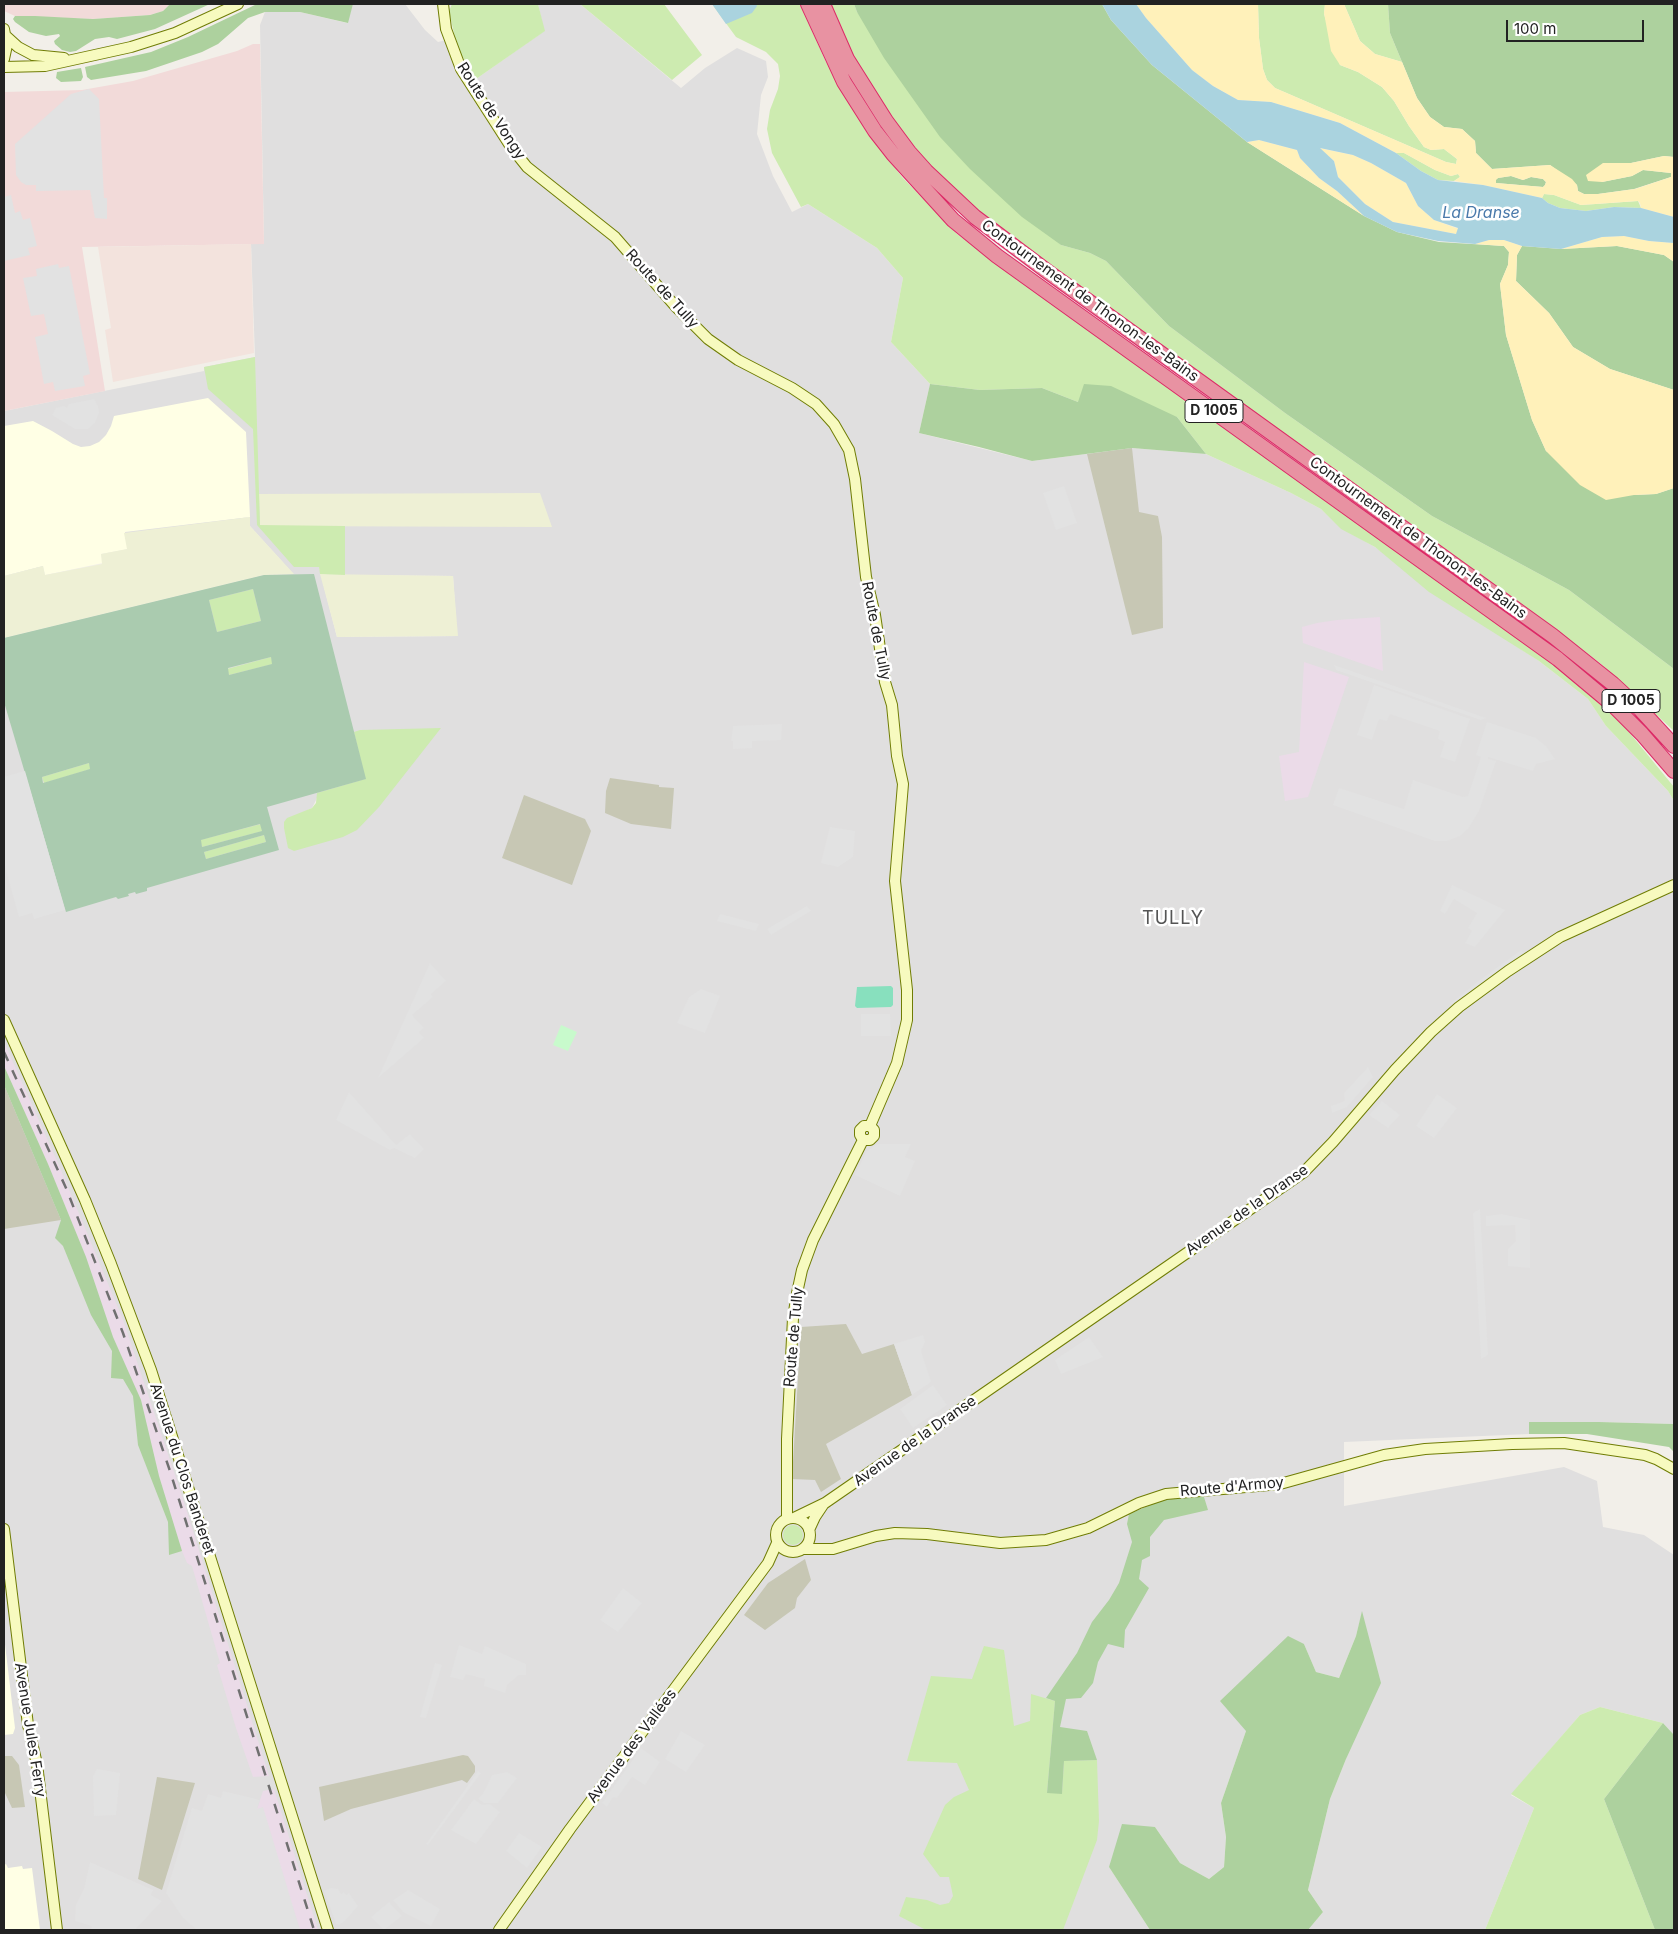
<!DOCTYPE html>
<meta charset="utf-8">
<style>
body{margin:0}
#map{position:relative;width:1678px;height:1934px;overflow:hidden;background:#f2efe9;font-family:Inter,sans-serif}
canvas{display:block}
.frame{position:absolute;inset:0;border:5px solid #222;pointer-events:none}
.scale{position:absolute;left:1506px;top:20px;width:138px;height:22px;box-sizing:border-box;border:2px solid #222;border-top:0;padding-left:6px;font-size:15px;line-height:18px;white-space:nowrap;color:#222;-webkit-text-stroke:4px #fff;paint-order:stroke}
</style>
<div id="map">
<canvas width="1678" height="1934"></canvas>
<div class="frame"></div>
<div class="scale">100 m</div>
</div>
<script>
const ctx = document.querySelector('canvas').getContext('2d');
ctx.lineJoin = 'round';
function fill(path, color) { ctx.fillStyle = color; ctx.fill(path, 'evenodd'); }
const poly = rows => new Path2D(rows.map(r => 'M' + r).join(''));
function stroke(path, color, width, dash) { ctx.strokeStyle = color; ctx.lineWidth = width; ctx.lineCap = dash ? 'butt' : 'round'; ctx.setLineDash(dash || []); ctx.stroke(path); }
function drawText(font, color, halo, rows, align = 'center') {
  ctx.font = font + ' Inter,sans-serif'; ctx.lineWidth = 5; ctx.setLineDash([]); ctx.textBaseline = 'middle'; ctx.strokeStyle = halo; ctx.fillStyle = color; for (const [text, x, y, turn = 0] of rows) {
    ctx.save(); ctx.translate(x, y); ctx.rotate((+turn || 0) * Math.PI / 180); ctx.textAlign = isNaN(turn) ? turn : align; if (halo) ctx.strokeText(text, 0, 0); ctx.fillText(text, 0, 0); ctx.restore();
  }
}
fill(poly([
 [353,4,405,4,425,30,438,42,455,38,460,53,476,79,544,31,538,4,580,4,681,88,705,68,737,48,766,61,768,77,761,95,757,134,773,176,792,212,808,204,877,248,903,278,891,342,930,384,919,433,1032,461,1132,448,1206,454,1291,493,1321,509,1341,528,1375,547,1486,626,1539,661,1588,699,1606,726,1668,791,1674,801,1674,1424,1599,1422,1530,1422,1529,1434,1344,1442,1344,1506,1564,1467,1597,1481,1603,1527,1644,1535,1674,1555,1674,1735,1663,1723,1600,1707,1580,1715,1511,1795,1534,1808,1485,1930,1308,1930,1323,1912,1308,1890,1330,1799,1346,1759,1362,1613,1356,1636,1339,1678,1316,1672,1304,1644,1246,1731,1221,1803,1226,1837,1224,1867,1209,1879,1180,1863,1155,1827,1109,1867,1150,1930,4,1930,4,638,264,575,293,574,250,526,249,517,4,576,4,411,204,371,204,367,255,357,251,244,264,244,260,25,265,12,275,11,300,12,347,23],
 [294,526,552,526,345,526,345,575,453,576,457,636,337,637,319,567],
 [317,798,343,837,308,810,312,808]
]), '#e0dfdf');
fill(poly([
 [4,4,170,4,163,11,150,15,93,19,15,16,4,11],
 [253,44,260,44,264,244,82,247,105,391,4,411,4,92,82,90,133,81,237,51]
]), '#f2dad9');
fill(poly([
 [1380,617,1383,671,1303,643,1302,627,1317,623,1337,620],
 [1304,662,1349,677,1308,797,1285,801,1279,756,1299,752],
 [4,1042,61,1170,123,1320,183,1499,269,1776,253,1777,236,1728,217,1665,220,1663,192,1566,187,1563,182,1551,159,1476,141,1400,113,1337,86,1257,48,1164,4,1066],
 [274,1789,318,1930,300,1930,257,1809,263,1791]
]), '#ebdbe8');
fill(poly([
 [208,398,246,432,250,517,125,532,128,549,101,554,103,563,45,575,43,566,4,576,4,426,33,421,52,431,73,444,81,447,90,446,99,442,106,435,111,426,114,416],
 [4,1636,15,1728,13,1734,4,1735],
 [6,1864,8,1868,22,1866,23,1869,32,1868,40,1930,4,1930,4,1865]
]), '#ffffe5');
fill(poly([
 [251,244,254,353,113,382,105,330,111,328,98,247]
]), '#f3e3dd');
fill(poly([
 [1132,448,1139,512,1158,516,1162,537,1163,628,1132,635,1087,454],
 [610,778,659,785,659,787,674,788,671,829,631,824,605,813,606,791],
 [524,795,585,819,591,831,572,885,502,858],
 [4,1085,61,1220,4,1229],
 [846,1324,862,1354,894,1344,912,1395,826,1444,841,1479,821,1492,815,1480,792,1479,801,1327],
 [805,1559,811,1580,797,1598,795,1608,765,1630,744,1615,768,1583],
 [463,1755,468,1756,475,1766,475,1772,467,1783,462,1780,351,1809,324,1821,319,1787],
 [4,1756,12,1756,19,1765,25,1807,12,1808,5,1793],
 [157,1777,195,1783,162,1890,138,1879]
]), '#c7c7b4');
fill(poly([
 [540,493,552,527,260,526,259,494],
 [250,517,250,526,294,574,264,575,4,638,4,576,43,566,45,575,102,564,101,554,127,549,124,533],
 [320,574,453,576,458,636,337,637]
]), '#eef0d5');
fill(poly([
 [452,4,538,4,545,31,476,79,460,53,455,38,449,11],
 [580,4,664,4,702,55,672,80],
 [712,4,800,4,826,62,867,133,903,178,957,234,1103,341,1202,410,1546,656,1615,715,1674,787,1674,801,1668,791,1606,726,1588,699,1539,661,1429,592,1375,547,1341,529,1321,509,1291,493,1206,454,1177,417,1078,402,1042,388,980,390,930,384,891,342,903,278,877,248,808,204,801,207,772,153,767,129,770,110,778,89,780,76,778,64,766,52,736,37],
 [830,4,854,4,857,12,1061,245,1090,253,1106,261,1169,326,1285,413,1432,516,1569,590,1674,669,1674,731,1601,664,1542,619,1023,248,976,210,935,172,895,122,857,64],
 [1258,4,1325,4,1324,14,1340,65,1358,72,1382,87,1394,101,1409,126,1424,147,1431,150,1444,149,1457,159,1456,164,1446,162,1275,88,1267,80,1263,69,1259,38],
 [1344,4,1388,4,1390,33,1402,62,1375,54,1360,41],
 [1396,153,1404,153,1435,170,1451,176,1458,174,1460,177,1454,181,1438,180,1421,171],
 [1544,194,1554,195,1581,205,1638,201,1641,208,1614,207,1586,211,1560,208,1548,203,1542,198],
 [255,357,260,525,345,526,345,575,320,574,319,567,294,567,257,525,253,429,208,389,204,367],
 [253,589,261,621,217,632,209,600],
 [271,657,273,664,229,675,227,669],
 [441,728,379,807,357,830,343,837,294,851,288,848,284,828,284,822,287,818,312,808,316,803,317,793,365,779,354,732,360,730],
 [89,763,91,769,44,783,42,777],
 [261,824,263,831,202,847,200,840],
 [264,835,266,842,206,859,204,852],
 '783 1535a10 10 0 1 1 20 0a10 10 0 1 1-20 0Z',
 [984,1646,1004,1650,1014,1726,1030,1721,1031,1694,1055,1701,1047,1793,1062,1793,1064,1761,1097,1760,1099,1821,1097,1840,1063,1930,926,1930,899,1916,906,1897,927,1900,940,1905,949,1903,953,1896,949,1877,940,1877,923,1854,945,1805,954,1797,969,1790,957,1763,907,1761,931,1676,972,1679],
 [1600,1707,1663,1723,1604,1799,1655,1930,1485,1930,1534,1808,1511,1794,1580,1715]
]), '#cdebb0');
fill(poly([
 [170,4,210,4,155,29,117,39,109,37,95,39,76,51,70,52,62,50,55,44,54,41,60,36,59,34,46,36,29,32,15,22,13,19,15,16,35,16,93,19,150,15,163,11],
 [257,4,353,4,348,23,300,12,265,12,248,18,218,44,202,52,146,71,91,80,87,77,85,67,151,52,188,37],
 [854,4,1102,4,1111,20,1152,65,1247,142,1364,216,1397,232,1439,242,1504,246,1509,252,1508,265,1500,284,1506,335,1532,420,1546,451,1634,495,1656,494,1674,488,1674,669,1569,590,1432,516,1285,413,1169,326,1106,261,1090,253,1061,245,1022,217,970,169,940,137,884,58,857,12],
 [1388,4,1674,4,1674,157,1664,156,1631,163,1603,163,1602,182,1632,176,1643,170,1671,173,1671,177,1634,189,1598,194,1584,194,1578,191,1577,185,1550,165,1492,169,1476,153,1475,141,1462,129,1444,127,1430,117,1417,98,1390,33],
 [81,68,83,77,81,81,61,82,56,78,57,72],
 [1511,176,1523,180,1531,177,1543,179,1546,182,1545,185,1543,187,1496,183,1495,180,1498,178],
 [1522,246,1561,249,1617,246,1664,255,1674,262,1674,390,1610,369,1573,347,1549,313,1516,281,1517,255],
 [930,384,980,390,1042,388,1078,402,1084,384,1111,386,1177,417,1206,454,1132,448,1032,461,979,447,919,433],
 [4,1066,48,1164,86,1257,113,1337,141,1400,159,1476,182,1551,169,1555,168,1522,138,1445,133,1396,123,1379,111,1378,112,1351,91,1315,63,1246,55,1238,61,1220,4,1085],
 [1529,1422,1599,1422,1674,1424,1674,1452,1669,1447,1587,1434,1529,1434],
 [1183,1497,1204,1497,1208,1510,1164,1520,1150,1537,1150,1556,1142,1560,1139,1579,1149,1588,1125,1630,1124,1648,1108,1644,1098,1662,1093,1683,1081,1698,1066,1699,1060,1727,1087,1731,1097,1760,1064,1761,1062,1794,1047,1793,1055,1701,1046,1698,1077,1653,1092,1622,1109,1600,1119,1583,1132,1542,1127,1524,1129,1514,1160,1501],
 [1362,1611,1381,1683,1346,1759,1330,1799,1308,1890,1323,1912,1308,1930,1150,1930,1109,1867,1122,1824,1155,1827,1180,1863,1209,1879,1224,1867,1226,1837,1221,1803,1246,1731,1220,1701,1288,1636,1304,1644,1316,1672,1339,1678,1356,1636],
 [1663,1723,1674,1735,1674,1930,1655,1930,1604,1799]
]), '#add19e');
fill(poly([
 [1136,4,1258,4,1259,38,1263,69,1267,80,1275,88,1446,162,1456,164,1457,159,1444,149,1431,150,1424,147,1409,126,1394,101,1382,87,1358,72,1340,65,1331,51,1324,13,1325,4,1344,4,1360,41,1375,54,1402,62,1417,98,1430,117,1444,127,1462,129,1475,141,1476,153,1492,169,1550,165,1572,179,1577,185,1578,191,1584,194,1598,194,1635,189,1671,177,1671,173,1643,170,1632,176,1602,182,1588,181,1586,175,1603,163,1631,163,1664,156,1674,157,1674,217,1641,208,1640,203,1638,201,1581,205,1554,195,1544,194,1542,198,1483,185,1454,181,1460,177,1458,174,1451,176,1435,170,1404,153,1396,153,1340,123,1271,102,1238,100,1213,86,1192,70,1146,18],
 [1511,176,1523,180,1531,177,1543,179,1546,182,1545,185,1543,187,1496,183,1496,180,1498,178],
 [1259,140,1297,150,1300,158,1319,178,1337,191,1364,216,1247,142],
 [1319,148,1353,155,1371,163,1406,183,1418,206,1434,220,1459,229,1456,234,1393,222,1365,204,1338,177,1334,161],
 [1624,236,1649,241,1674,243,1674,262,1664,255,1617,246,1561,249,1602,237],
 [1489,240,1504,240,1522,246,1517,255,1516,281,1549,313,1573,347,1610,369,1674,390,1674,488,1656,494,1634,495,1606,500,1580,485,1546,451,1532,420,1506,335,1500,284,1508,265,1509,252,1504,246,1475,244]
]), '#fff1ba');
fill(poly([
 [314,574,366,779,267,807,279,850,147,888,147,891,136,894,135,892,128,894,129,896,118,899,116,897,66,912,4,702,4,638,264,575],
 [253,589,261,621,217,632,209,600],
 [271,657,272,664,229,675,228,668],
 [89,763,90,769,43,783,42,777],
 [260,824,262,831,202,847,201,840],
 [264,835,266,842,206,859,204,852]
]), '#aacbaf');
fill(poly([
 [561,1025,577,1032,568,1051,553,1045]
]), '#c8facc');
fill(poly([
 [891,986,893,988,893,1005,891,1007,857,1008,855,1006,857,987]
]), '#88e0be');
fill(poly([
 [89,89,99,99,104,198,107,198,107,219,95,218,90,190,36,191,36,185,26,185,21,182,16,175,15,144,71,94],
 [11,195,15,213,20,211,23,220,30,218,37,246,28,248,30,255,4,261,4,197],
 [58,264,59,268,69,266,90,374,83,376,85,386,55,391,53,382,44,384,35,337,48,334,44,314,31,316,23,278,37,276,36,269],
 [94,399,98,406,99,413,95,423,88,429,75,429,52,415,56,408,64,406,67,408,69,404],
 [1064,486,1077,523,1056,530,1043,493],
 [1334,665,1486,718,1481,720,1336,670],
 [1374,685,1470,719,1455,762,1440,757,1445,742,1438,739,1440,731,1390,714,1387,721,1379,719,1372,740,1357,735],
 [1487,722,1536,738,1546,746,1555,759,1536,764,1533,771,1488,757,1488,759,1496,761,1479,811,1468,829,1460,836,1447,841,1435,841,1333,805,1339,788,1404,809,1413,780,1463,797,1468,796,1481,757,1476,755],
 [782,724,781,740,752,741,752,748,733,749,733,741,731,741,733,726],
 [25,771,65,910,34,919,32,913,19,917,4,863,4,777],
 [830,827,855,831,853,857,838,867,821,863],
 [1452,885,1505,910,1475,947,1465,943,1472,931,1468,928,1477,913,1454,899,1445,914,1440,911],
 [807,906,811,911,771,935,767,929],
 [720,914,759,924,756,931,717,921],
 [1521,950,1524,953,1452,1005,1451,1003,1477,982],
 [430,963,446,981,431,994,433,997,412,1015,424,1028,419,1032,424,1038,378,1078],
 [701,989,720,996,705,1033,677,1023,689,997],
 [861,1014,890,1014,891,1036,861,1036],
 [1368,1067,1373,1077,1347,1107,1332,1113,1331,1106,1345,1101,1344,1093],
 [349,1092,396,1145,410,1134,424,1149,415,1158,394,1148,390,1150,336,1120],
 [1437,1094,1457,1108,1434,1138,1416,1126],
 [1382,1101,1400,1115,1388,1128,1369,1115],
 [877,1144,911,1144,905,1157,915,1161,900,1196,855,1175,867,1151],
 [1480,1209,1488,1355,1481,1359,1473,1213],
 [1501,1214,1530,1220,1530,1268,1508,1266,1508,1249,1516,1241,1515,1225,1486,1226,1486,1216],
 [923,1335,925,1342,921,1351,931,1382,912,1395,894,1344],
 [1089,1337,1103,1357,1061,1374,1055,1360],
 [933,1385,947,1405,913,1428,900,1409],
 [623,1588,642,1603,618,1632,600,1620],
 [459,1645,482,1654,485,1646,526,1664,526,1675,519,1675,507,1685,505,1693,484,1686,485,1679,466,1674,463,1680,450,1677],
 [435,1663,442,1665,426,1718,420,1717],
 [681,1731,705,1745,686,1772,665,1759],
 [641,1748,660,1762,645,1785,632,1777,617,1798,613,1797,607,1807,602,1803],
 [97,1769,120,1773,116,1815,94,1816,93,1776],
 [478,1771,481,1773,428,1845,426,1844],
 [507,1772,517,1778,498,1803,484,1803,478,1799,484,1792,492,1775],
 [223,1791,260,1800,257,1809,263,1807,300,1930,197,1930,183,1918,166,1893,192,1808,202,1811,208,1794,221,1798],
 [474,1799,482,1805,490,1804,500,1812,476,1844,451,1830],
 [519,1833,542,1847,527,1868,506,1851],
 [90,1862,153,1890,151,1895,162,1901,135,1930,91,1930,92,1926,75,1921,76,1905,84,1889],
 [331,1888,338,1889,341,1894,344,1892,346,1895,349,1893,358,1906,345,1921,339,1925,336,1924,324,1891],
 [408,1890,440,1909,431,1926,403,1912,393,1900],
 [389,1902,402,1916,384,1930,371,1917]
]), '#e2e2e2');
fill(poly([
 [712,4,756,4,757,6,752,13,726,24],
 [1102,4,1136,4,1146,18,1192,70,1213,86,1238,100,1271,102,1340,123,1396,153,1421,171,1438,180,1483,185,1542,198,1548,203,1560,208,1586,211,1614,207,1641,208,1674,217,1674,243,1649,241,1624,236,1602,237,1561,249,1522,246,1504,240,1489,240,1475,244,1438,241,1397,232,1364,216,1337,191,1319,178,1300,158,1297,150,1259,140,1247,142,1152,65,1111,20],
 [1320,148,1353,155,1371,163,1406,183,1418,206,1434,220,1458,228,1456,234,1393,222,1365,204,1338,177,1334,161]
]), '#aad3df');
const secondary = poly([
 [443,4,446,29,461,69,511,147,527,167,615,237,676,307,708,339,738,360,792,388,816,404,834,424,849,450,855,479,866,577,875,615,885,682,892,705,897,756,903,784,895,881,907,990,907,1020,897,1063,870,1126],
 [4,29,7,45,4,59],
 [7,37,18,47,33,55,64,58],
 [4,67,45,66,131,47,175,33,238,4],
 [4,1020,85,1200,111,1264,151,1370,328,1930],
 [863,1140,870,1140,874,1136,874,1130,870,1126],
 [863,1140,860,1135,860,1130,864,1126,870,1126],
 '776 1535a17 17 0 1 1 34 0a17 17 0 1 1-34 0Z',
 [794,1518,825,1503,1304,1172,1333,1142,1395,1070,1431,1032,1459,1007,1508,971,1560,937,1674,885],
 [787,1519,787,1439,793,1318,797,1293,802,1270,813,1240,863,1140],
 [4,1529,28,1725,37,1764,57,1930],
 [809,1530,815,1517,823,1505],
 [803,1549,833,1549,876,1536,895,1533,927,1534,1000,1543,1046,1540,1088,1528,1139,1503,1166,1494,1280,1484,1384,1455,1425,1449,1512,1444,1564,1443,1645,1455,1656,1459,1674,1469],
 [499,1930,570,1829,768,1563,777,1543]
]);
const highway = poly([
 [808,4,844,82,875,131,893,154,953,220,997,256,1558,659,1613,705,1642,734,1674,771],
 [823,4,847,59,886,121,909,152,926,171,975,217,1048,272,1553,636,1613,684,1640,709,1674,746]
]);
stroke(secondary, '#707d05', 12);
stroke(highway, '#dc2a67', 16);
stroke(secondary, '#f7fabf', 10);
stroke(highway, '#e892a2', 14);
stroke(poly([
 [4,1052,66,1188,123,1333,170,1471,314,1930]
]), '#707070', 2.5, [10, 10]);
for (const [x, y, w] of [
 [1214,411,58],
 [1631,701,58]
]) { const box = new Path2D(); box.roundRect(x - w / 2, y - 11.5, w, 23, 4); ctx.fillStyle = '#fff'; ctx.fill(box); stroke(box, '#222', 1); }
drawText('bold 14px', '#222', null, [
 ["D 1005",1214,411],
 ["D 1005",1631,701]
]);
drawText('15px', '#222', '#fff', [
 ["Route de Vongy",491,111,57],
 ["Route de Tully",662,289,48],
 ["Contournement de Thonon-les-Bains",1090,301,36],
 ["Contournement de Thonon-les-Bains",1418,538,36],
 ["Route de Tully",876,631,79],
 ["Avenue de la Dranse",1247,1210,-35],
 ["Route de Tully",794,1337,-85],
 ["Avenue de la Dranse",915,1441,-35],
 ["Avenue du Clos Banderet",182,1469,72],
 ["Route d'Armoy",1232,1487,-5],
 ["Avenue Jules Ferry",30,1730,81],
 ["Avenue des Vallées",632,1746,-53]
]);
drawText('italic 16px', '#4a7aab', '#fff', [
 ["La Dranse",1481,213]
]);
ctx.letterSpacing = '1px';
drawText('18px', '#555', '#fff', [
 ["TULLY",1173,919]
]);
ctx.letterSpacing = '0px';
</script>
